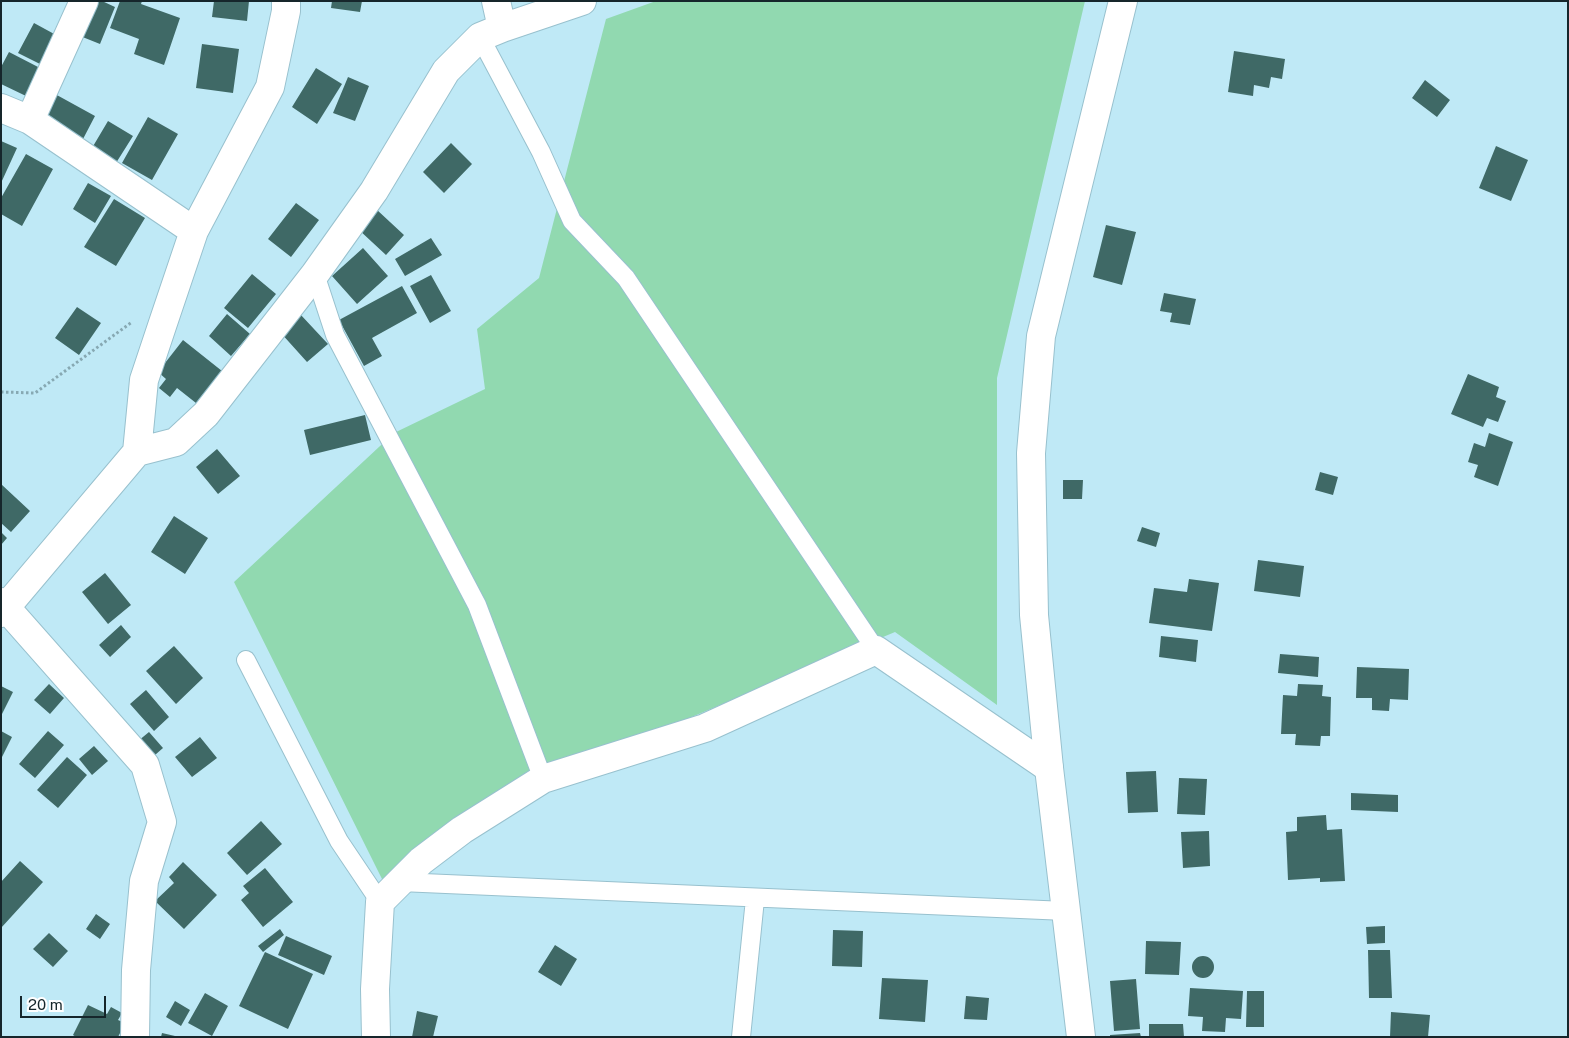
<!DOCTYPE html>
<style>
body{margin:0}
#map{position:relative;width:1569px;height:1038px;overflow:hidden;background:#bfe9f6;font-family:"Public Sans",sans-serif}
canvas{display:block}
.frame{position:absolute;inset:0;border:2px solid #16262b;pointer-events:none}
.scale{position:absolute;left:20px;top:996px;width:86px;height:22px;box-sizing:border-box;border:2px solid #16262b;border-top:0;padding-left:6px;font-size:15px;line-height:18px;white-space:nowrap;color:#16262b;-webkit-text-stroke:4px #fff;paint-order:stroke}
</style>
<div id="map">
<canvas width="1569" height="1038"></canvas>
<div class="frame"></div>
<div class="scale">20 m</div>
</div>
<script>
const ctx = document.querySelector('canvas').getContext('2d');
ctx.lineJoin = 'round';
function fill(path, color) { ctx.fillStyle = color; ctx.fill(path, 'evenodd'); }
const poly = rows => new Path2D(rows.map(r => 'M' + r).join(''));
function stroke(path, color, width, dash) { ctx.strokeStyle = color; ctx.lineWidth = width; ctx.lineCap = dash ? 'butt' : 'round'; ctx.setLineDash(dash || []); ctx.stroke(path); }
fill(poly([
 [656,1,1085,1,997,378,997,705,895,632,536,782,384,883,234,582,394,433,485,389,477,329,539,278,606,19]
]), '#91d9b0');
fill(poly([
 [95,1,102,1,115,7,100,44,80,36],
 [120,1,142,1,141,4,180,18,164,65,134,54,139,39,110,28],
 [214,1,249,1,247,21,212,17],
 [332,1,362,1,360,12,331,8],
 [34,23,56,35,40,64,18,53],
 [202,44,239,49,233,93,196,88],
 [1234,51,1285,59,1282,79,1271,77,1269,88,1254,85,1253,96,1228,92],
 [9,52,40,68,26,96,1,84,1,67],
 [316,68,342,84,317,124,292,107],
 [348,77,369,86,355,121,333,113],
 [1425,80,1450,100,1437,117,1412,98],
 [55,94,95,116,83,139,43,117],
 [148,117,178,134,152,180,122,163],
 [108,121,133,136,116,163,92,148],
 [1,141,17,148,1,183],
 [451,143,472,164,444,193,423,172],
 [1496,146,1528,160,1511,201,1479,188],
 [26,154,53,169,22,226,1,214,1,198],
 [88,183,111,196,95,223,73,209],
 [114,199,145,218,116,266,84,247],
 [296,203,319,220,291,257,268,239],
 [376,209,404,235,386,255,358,229],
 [1106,225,1136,232,1122,285,1093,277],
 [431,238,442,255,405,276,395,259],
 [363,248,388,276,357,304,332,276],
 [252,274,276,294,248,328,224,308],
 [431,275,451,311,430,323,410,286],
 [402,286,417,313,372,338,382,356,364,366,339,320],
 [1164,293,1196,299,1190,325,1170,322,1172,313,1160,311],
 [77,307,101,323,79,355,55,338],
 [227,314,250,334,231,356,209,336],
 [300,314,328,344,307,362,280,332],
 [183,340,222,371,196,403,177,388,170,397,159,388,166,379,158,372],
 [1468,374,1499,387,1496,397,1506,401,1498,422,1487,418,1483,427,1451,414],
 [365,415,371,440,310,455,304,430],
 [1489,433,1513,442,1498,486,1474,477,1478,465,1468,462,1474,443,1485,447],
 [217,449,240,476,218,494,196,467],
 [1320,472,1338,477,1333,495,1315,490],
 [1063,480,1083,480,1082,499,1063,499],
 [1,484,30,511,11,532,1,523],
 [174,516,208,538,185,574,151,552],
 [1142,527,1160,533,1156,547,1137,541],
 [1,532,7,538,1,545],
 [1258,560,1304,566,1300,597,1254,591],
 [105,573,131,605,108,624,82,592],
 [1189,579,1219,583,1212,631,1149,623,1154,588,1187,592],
 [121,625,131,637,110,657,99,645],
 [1161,636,1198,640,1196,662,1159,657],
 [174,646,203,678,176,704,146,671],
 [1280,654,1319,657,1318,677,1278,673],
 [1357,667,1409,669,1408,700,1390,699,1389,711,1372,710,1372,698,1356,698],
 [49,684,64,698,50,714,34,700],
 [1298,684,1323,685,1322,696,1331,697,1330,736,1321,736,1320,746,1295,745,1296,734,1281,734,1283,695,1297,696],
 [1,686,13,692,1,716],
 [146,690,169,717,154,731,130,704],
 [1,731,12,737,1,759],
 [48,731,64,745,35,778,19,764],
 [149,732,163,748,147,762,132,746],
 [200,737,217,758,192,777,175,757],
 [94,746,108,761,92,775,79,759],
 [67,757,87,775,58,808,37,790],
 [1156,771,1158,812,1128,813,1126,772],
 [1179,778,1207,779,1205,815,1177,814],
 [1351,793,1398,795,1398,812,1351,810],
 [1326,815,1327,830,1342,829,1345,881,1320,882,1320,878,1288,880,1286,832,1297,831,1297,817],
 [261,821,282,844,247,875,227,853],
 [1209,831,1210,866,1183,868,1181,832],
 [20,861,43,882,1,928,1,882],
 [183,862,217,895,184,929,155,901,174,883,169,877],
 [265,868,293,902,263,927,241,900,249,893,243,886],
 [96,914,110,924,100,939,86,929],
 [1385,926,1385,943,1367,944,1366,927],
 [280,929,284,935,263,952,258,946],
 [833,930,863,931,862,967,832,966],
 [49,933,68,951,53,967,33,949],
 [286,936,332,956,324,975,278,955],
 [1146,941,1181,942,1179,975,1145,974],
 [555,945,577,959,561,986,538,972],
 [1368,950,1390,950,1392,998,1369,998],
 [265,952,313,974,288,1029,239,1006],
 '1192 967a11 11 0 1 1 22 0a11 11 0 1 1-22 0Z',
 [882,978,928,980,925,1022,879,1019],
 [1136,979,1140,1029,1114,1031,1110,981],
 [1190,988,1243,991,1241,1019,1226,1018,1225,1032,1202,1031,1203,1017,1188,1016],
 [1247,991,1264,991,1264,1027,1246,1027],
 [205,993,228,1006,212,1036,188,1023],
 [966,996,989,998,987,1020,964,1019],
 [175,1001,190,1010,181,1026,166,1017],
 [88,1005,107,1014,111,1007,122,1013,118,1020,125,1023,118,1037,76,1037,73,1035],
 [417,1011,438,1016,433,1037,412,1037],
 [1391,1012,1430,1015,1428,1037,1390,1037],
 [1149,1024,1183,1024,1184,1037,1149,1037],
 [162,1033,175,1036,175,1037,161,1037],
 [1140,1033,1141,1037,1110,1037,1110,1035]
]), '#3f6966');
const service = poly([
 [480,37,541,152,572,221,626,278,876,650],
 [315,274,335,335,477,605,543,779],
 [246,660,339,841,380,902],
 [400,882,1066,911],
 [741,1037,755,899]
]);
const minor = poly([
 [496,1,502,28],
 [1,108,30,120,194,231],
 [30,120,84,1],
 [137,452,144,380,163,323,194,231,270,87,286,11,286,1],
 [1,602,145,765,162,822,144,881,136,970,135,1037],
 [1,613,137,452,176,442,206,414,315,274,374,191,446,71,480,37,502,28,582,1],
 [376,1037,375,989,380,902,421,861,462,830,543,779,705,728,876,650,1049,768]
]);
const tertiary = poly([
 [1081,1037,1049,768,1034,615,1031,453,1041,336,1123,1]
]);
stroke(service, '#98c1ce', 20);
stroke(minor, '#98c1ce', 30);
stroke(tertiary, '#98c1ce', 30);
stroke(poly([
 [1,392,35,393,132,322]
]), '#87a9b3', 3, [2.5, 2.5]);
stroke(service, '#fff', 18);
stroke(minor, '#fff', 28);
stroke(tertiary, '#fff', 28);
</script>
